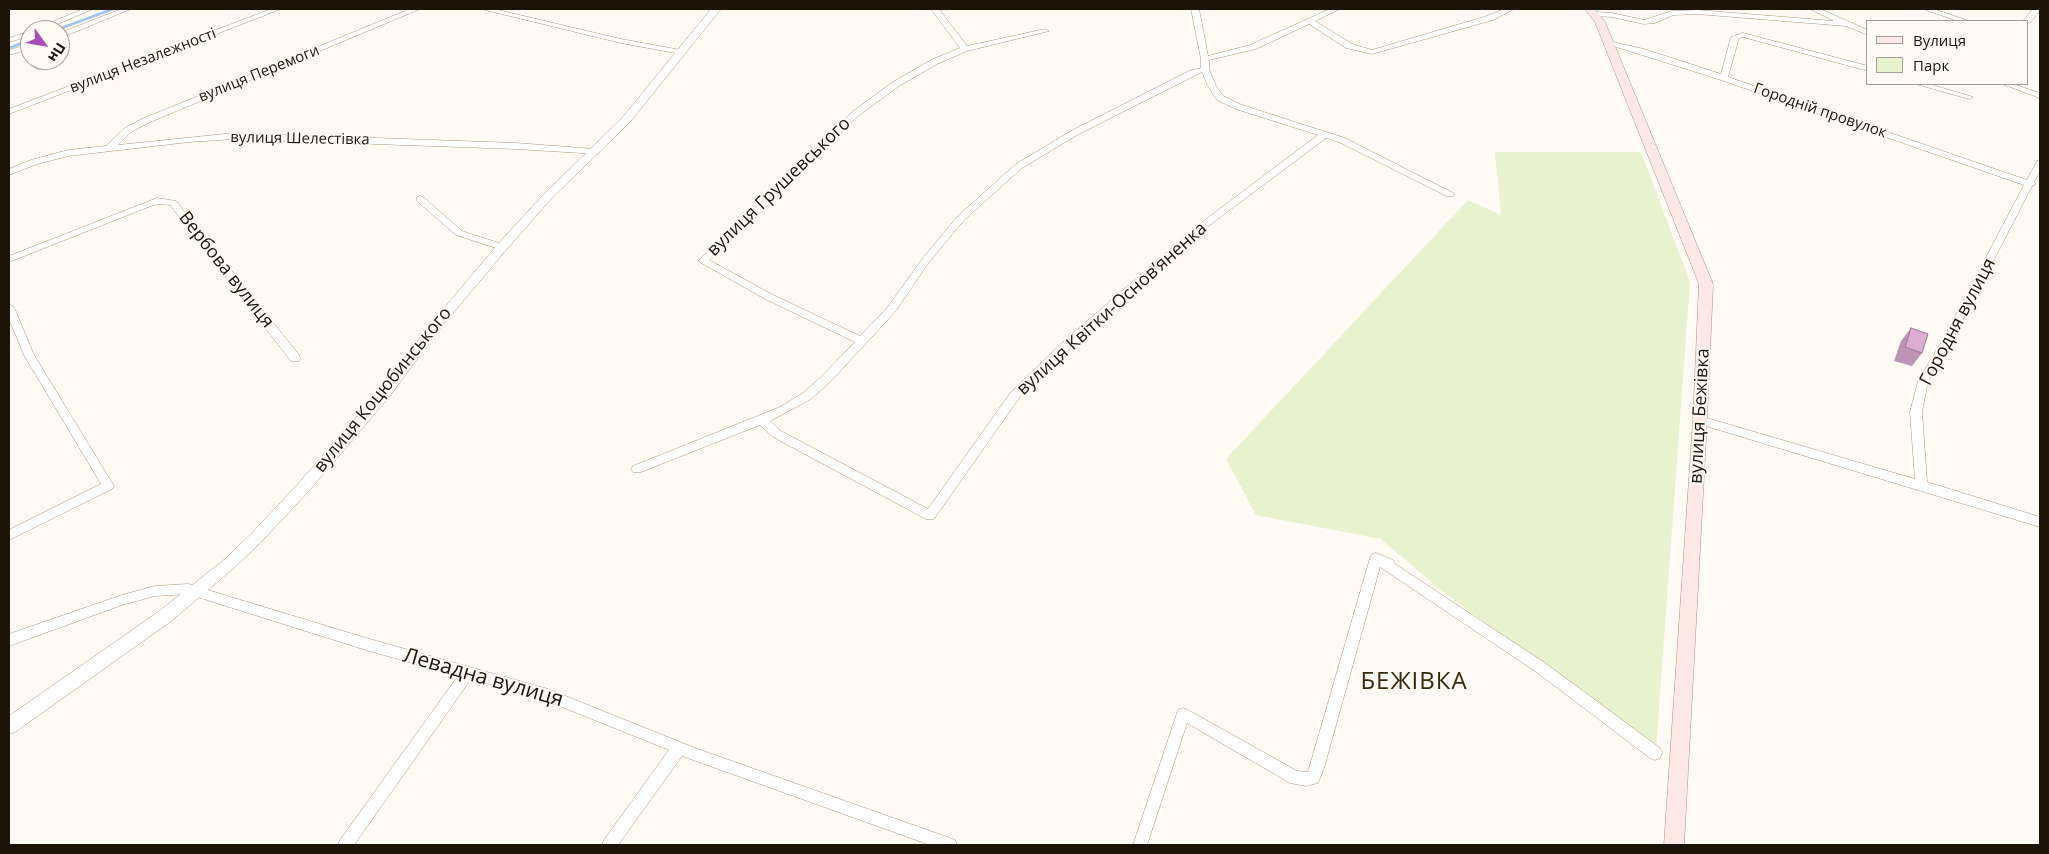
<!DOCTYPE html>
<meta charset="utf-8">
<style>
body{margin:0}
#map{position:relative;width:2049px;height:854px;overflow:hidden;background:#fffaf4;font-family:"Open Sans",sans-serif}
canvas{display:block}
.frame{position:absolute;inset:0;border:10px solid #1c1409;pointer-events:none}
.legend{position:absolute;left:1866px;top:20px;width:162px;height:65px;box-sizing:border-box;background:#fffaf4;border:1px solid #a49e96;margin:0;padding:6px 9px;list-style:none;font-size:15px;color:#1c1409}
.legend li{display:flex;align-items:center;gap:10px;height:25px}
.legend b{width:25px;border:1px solid #a49e96}
.north{position:absolute;left:20px;top:20px;width:50px;height:50px;box-sizing:border-box;background:#fffaf4;border:1px solid #a49e96;border-radius:50%;rotate:122deg;font-size:14px;font-weight:700;line-height:20px;text-align:center;color:#1c1409}
.north::after{content:'';display:block;margin:auto;width:18px;height:22px;background:#a94db7;clip-path:polygon(50% 0,100% 100%,50% 72%,0 100%)}
</style>
<div id="map">
<canvas width="2049" height="854"></canvas>
<div class="frame"></div>
<ul class="legend">
<li><b style="height:6px;background:#fde8e5"></b>Вулиця</li>
<li><b style="height:14px;background:#e8f2ce"></b>Парк</li>
</ul>
<div class="north">Пн</div>
</div>
<script>
const ctx = document.querySelector('canvas').getContext('2d');
ctx.lineJoin = 'round';
function fill(path, color) { ctx.fillStyle = color; ctx.fill(path, 'evenodd'); }
const poly = rows => new Path2D(rows.map(r => 'M' + r).join(''));
function stroke(path, color, width, dash) { ctx.strokeStyle = color; ctx.lineWidth = width; ctx.lineCap = dash ? 'butt' : 'round'; ctx.setLineDash(dash || []); ctx.stroke(path); }
function drawText(font, color, halo, rows, align = 'center') {
  ctx.font = font + ' "Open Sans",sans-serif'; ctx.lineWidth = 4; ctx.setLineDash([]); ctx.textBaseline = 'middle'; ctx.strokeStyle = halo; ctx.fillStyle = color; for (const [text, x, y, turn = 0] of rows) {
    ctx.save(); ctx.translate(x, y); ctx.rotate((+turn || 0) * Math.PI / 180); ctx.textAlign = isNaN(turn) ? turn : align; if (halo) ctx.strokeText(text, 0, 0); ctx.fillText(text, 0, 0); ctx.restore();
  }
}
fill(poly([
 [1495,152,1641,152,1690,282,1656,749,1438,588,1381,539,1256,515,1226,459,1468,200,1501,215]
]), '#e8f2ce');
stroke(poly([
 [56,30,113,9],
 [9,48,30,40]
]), '#a0c4f2', 2.5);
const minor = poly([
 [83,9,93,9,44,30,33,30,83,9],
 [121,9,131,9,60,38,60,33,121,9],
 [271,9,281,9,9,114,9,109,271,9],
 [410,9,420,9,148,123,131,132,118,145,234,133,516,143,595,149,598,150,598,154,516,149,234,139,189,142,68,156,37,164,9,175,9,169,31,160,68,150,106,146,125,128,142,119,410,9],
 [481,9,494,9,621,39,681,50,685,52,681,54,621,43,481,9],
 [931,9,939,9,967,46,1045,29,1049,31,967,51,937,64,899,86,858,116,771,203,709,260,773,295,860,336,887,308,923,258,958,216,1016,164,1071,131,1189,71,1201,68,1201,59,1191,9,1199,9,1208,56,1250,45,1330,9,1340,9,1315,21,1352,44,1372,50,1487,16,1504,9,1514,9,1493,20,1372,54,1346,48,1309,24,1256,49,1209,60,1209,69,1216,86,1223,96,1242,105,1345,138,1455,194,1453,196,1447,196,1339,142,1326,138,1203,230,1071,348,1019,398,934,519,926,519,773,437,760,425,641,472,633,472,631,469,633,466,780,407,803,393,821,377,855,342,765,299,698,261,765,199,852,112,893,82,931,60,960,48,931,9],
 [1202,72,1208,86,1217,100,1236,109,1318,135,1197,226,1063,342,1011,392,928,509,781,431,770,421,811,399,829,383,895,312,929,262,964,220,1022,168,1077,135,1202,72],
 [1810,9,1820,9,1868,30,1868,35,1846,26,1697,14,1673,15,1655,23,1644,24,1612,17,1595,16,1591,14,1595,12,1612,13,1644,20,1672,11,1697,10,1834,21,1810,9],
 [1923,9,1934,9,1969,21,1958,21,1923,9],
 [2033,9,2040,10,2030,23,2023,21,2033,9],
 [30,31,30,36,9,42,9,38,30,31],
 [1743,33,1868,66,1868,71,1743,37,1739,38,1728,77,2027,180,2037,161,2040,160,2040,171,2034,182,2036,184,2032,186,1952,341,1928,381,1922,412,1927,482,2040,517,2040,527,1696,423,1694,420,1700,416,1915,479,1910,412,1918,381,1942,341,2024,185,1721,80,1604,43,1608,41,1644,49,1721,74,1731,37,1743,33],
 [30,44,30,49,9,55,9,50,30,44],
 [1916,84,1929,84,1973,97,1969,99,1916,84],
 [2002,84,2013,84,2040,93,2040,98,2002,84],
 [420,196,423,197,462,231,505,245,507,247,502,250,456,235,417,201,417,197,420,196],
 [157,198,176,201,299,355,300,358,299,361,291,361,170,205,158,204,151,206,9,262,9,256,157,198],
 [9,304,14,307,34,355,114,486,112,489,9,540,9,530,101,484,24,355,9,319,9,304],
 [1376,553,1393,560,1395,564,1545,663,1660,748,1662,753,1660,758,1655,760,1650,758,1535,671,1380,567,1324,768,1318,783,1306,786,1290,783,1187,723,1147,845,1133,845,1178,710,1183,708,1188,710,1297,771,1308,772,1370,558,1372,554,1376,553],
 [188,584,366,638,548,689,695,748,950,838,955,840,957,845,930,845,682,756,618,845,602,845,604,840,669,750,547,701,471,679,354,845,338,845,340,840,458,676,366,650,188,594,155,596,122,605,9,646,9,634,122,595,155,586,188,584]
]);
const tertiary = poly([
 [711,9,721,9,630,122,551,199,506,250,437,332,389,397,307,493,262,541,235,567,170,622,15,732,9,734,9,716,158,612,225,559,252,533,297,485,379,391,429,326,498,244,543,195,622,118,711,9]
]);
const secondary = poly([
 [1585,9,1595,9,1605,22,1713,284,1707,420,1684,845,1664,845,1693,420,1699,284,1595,22,1585,9]
]);
stroke(minor, '#ab9578', 1);
stroke(tertiary, '#ab9578', 1);
stroke(secondary, '#ab9578', 1);
fill(minor, '#fff');
fill(tertiary, '#fff');
fill(secondary, '#fde8e5');
fill(poly([
 [1911,328,1922,353,1912,366,1894,361,1901,341]
]), '#be94b4');
const building = poly([
 [1911,328,1928,334,1922,353,1905,347,1911,328]
]);
fill(building, '#ddacd1');
stroke(building, '#9b7892', 1);
drawText('15px', '#1c1409', '#fffaf4', [
 ["вулиця Незалежності",143,61,-21],
 ["вулиця Перемоги",259,74,-22],
 ["Городній провулок",1820,111,19],
 ["вулиця Шелестівка",300,139,1]
]);
drawText('18px', '#1c1409', '#fffaf4', [
 ["вулиця Грушевського",779,187,-44],
 ["Вербова вулиця",226,270,52],
 ["вулиця Квітки-Основʼяненка",1112,309,-42],
 ["Городня вулиця",1958,322,-62],
 ["вулиця Коцюбинського",383,390,-51],
 ["вулиця Бежівка",1700,416,-87]
]);
drawText('21px', '#1c1409', '#fffaf4', [
 ["Левадна вулиця",483,678,16]
]);
ctx.letterSpacing = '1px';
drawText('24px', '#3b290e', '#fffaf4', [
 ["БЕЖІВКА",1414,682]
]);
ctx.letterSpacing = '0px';
</script>
